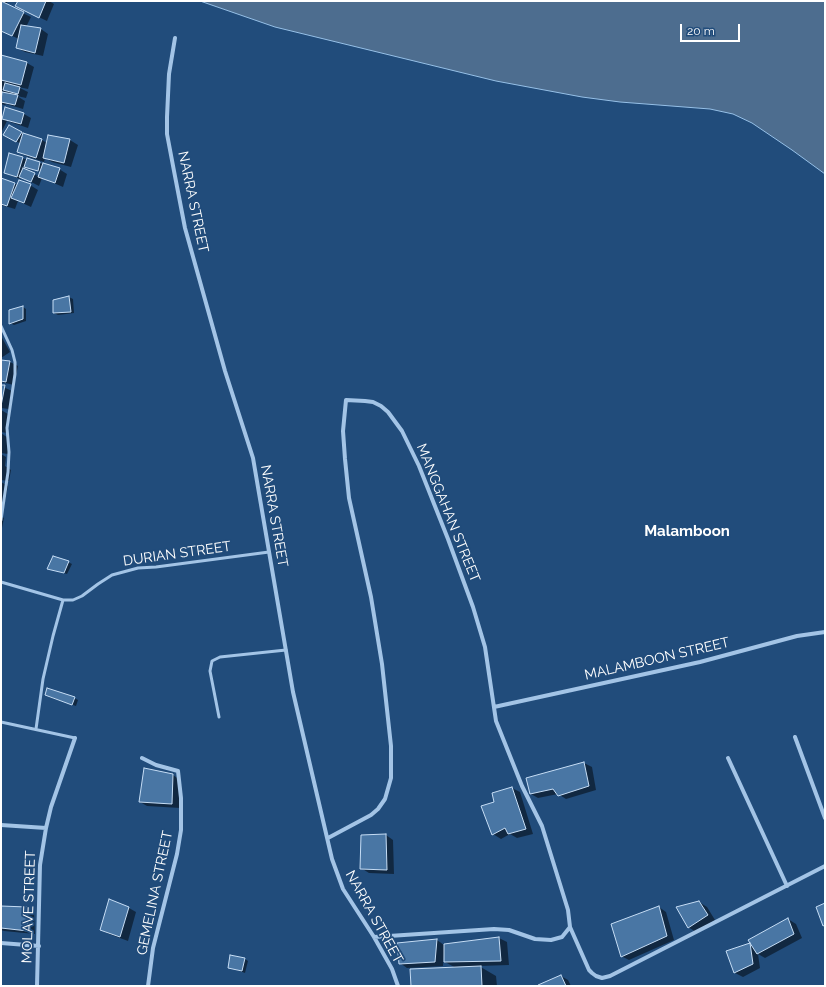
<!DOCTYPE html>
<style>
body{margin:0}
#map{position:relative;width:826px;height:987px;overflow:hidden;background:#214c7b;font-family:Raleway,sans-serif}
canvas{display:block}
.frame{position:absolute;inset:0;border:2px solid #fff;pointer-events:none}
.scale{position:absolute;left:680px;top:24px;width:60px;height:18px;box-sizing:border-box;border:2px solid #fff;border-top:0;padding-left:5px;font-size:12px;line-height:14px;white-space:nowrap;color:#fff;-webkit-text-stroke:3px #214c7b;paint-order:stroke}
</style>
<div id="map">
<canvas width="826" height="987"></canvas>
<div class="frame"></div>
<div class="scale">20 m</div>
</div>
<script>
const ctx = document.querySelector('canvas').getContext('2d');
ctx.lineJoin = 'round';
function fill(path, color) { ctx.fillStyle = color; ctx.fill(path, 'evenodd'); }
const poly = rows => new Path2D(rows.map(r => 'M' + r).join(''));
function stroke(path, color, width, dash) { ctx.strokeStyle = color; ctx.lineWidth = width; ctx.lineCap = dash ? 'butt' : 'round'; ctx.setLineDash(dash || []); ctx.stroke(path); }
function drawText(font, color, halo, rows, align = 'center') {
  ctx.font = font + ' Raleway,sans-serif'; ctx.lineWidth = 3.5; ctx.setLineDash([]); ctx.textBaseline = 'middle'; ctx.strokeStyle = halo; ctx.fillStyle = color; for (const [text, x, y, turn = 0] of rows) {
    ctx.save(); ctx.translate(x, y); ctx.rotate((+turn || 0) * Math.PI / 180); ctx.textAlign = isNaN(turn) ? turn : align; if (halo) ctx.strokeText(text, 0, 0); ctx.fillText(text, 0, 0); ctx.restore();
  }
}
const water = poly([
 [200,1,825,1,825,174,792,150,752,123,733,114,710,109,620,102,582,97,496,81,275,27,200,1]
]);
fill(water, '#4d6d8f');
stroke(water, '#96c0e7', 1);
fill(poly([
 [1,1,8,1,6,5,31,17,26,27,41,29,48,34,43,56,25,52,17,48,19,39,1,31],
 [19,1,49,1,54,4,47,21,24,10],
 [1,56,27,63,34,67,28,89,18,87,28,92,26,98,17,96,25,101,23,109,6,104,5,105,1,104],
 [6,108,24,114,31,118,28,128,7,121,1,133,1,115,4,116],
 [9,126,26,135,42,140,47,143,49,136,70,140,78,145,71,167,52,162,45,158,44,162,26,156,18,152,21,144,5,135],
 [22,158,27,160,40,163,59,169,67,174,63,187,42,178,39,186,21,177,20,179,5,173],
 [24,166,41,172,40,177,23,169],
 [1,177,4,180,18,185,30,185,38,190,31,207,18,201,15,209,1,205],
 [69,297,73,299,74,313,58,315,54,313],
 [23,307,26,309,26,321,14,325,10,323],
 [1,336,10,352,1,358],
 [1,361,10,362,18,366,14,385,1,382],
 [1,386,12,391,9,409,1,408],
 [1,410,8,414,7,433,1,432],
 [1,433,8,438,8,454,1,453],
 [1,454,6,457,5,466,11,470,9,481,1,480],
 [1,482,8,486,3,512,1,511],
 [1,516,4,518,1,533],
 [68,562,72,564,67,574,48,568],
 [49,697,74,698,78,700,76,706],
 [584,763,592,767,596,790,566,799,558,794,538,798,531,794],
 [173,775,180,780,180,808,147,806,140,802],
 [512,788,520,792,533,834,517,838,510,834,501,839,493,834,495,803,493,793],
 [386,835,393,840,394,874,369,873,361,868],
 [110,901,129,908,136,912,128,941,109,934,101,930],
 [699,902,707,907,715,920,696,932,688,927],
 [1,907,27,908,34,912,35,934,4,931,1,930],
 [659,907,666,912,674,940,629,960,621,956],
 [788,919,796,924,802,938,765,958,758,954,760,968,743,977,735,973,728,952,751,943],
 [499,938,507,942,509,965,479,966,496,976,497,986,412,986,456,968,445,962,445,953,444,953,443,966,407,968,400,963,437,940,444,945],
 [231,957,245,959,248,961,245,973,229,967],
 [561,976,568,980,571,986,540,986]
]), '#0007');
const building = poly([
 [1,1,24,12,12,36,1,31,1,1],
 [18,1,46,1,39,18,15,6,18,1],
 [21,25,41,28,35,53,16,48,21,25],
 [1,55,27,62,21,85,1,80,1,55],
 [5,83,20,87,18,94,3,90,5,83],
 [2,92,18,95,15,105,1,102,2,92],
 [5,107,24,113,21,124,2,119,5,107],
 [9,125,22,132,16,142,3,135,9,125],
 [23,133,42,139,36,158,17,152,23,133],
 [48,135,70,139,64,163,43,158,48,135],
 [9,153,23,157,17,177,4,173,9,153],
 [27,158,40,162,38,171,24,167,27,158],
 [43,163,60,168,55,183,38,177,43,163],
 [23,168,35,173,31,182,19,177,23,168],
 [1,178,15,183,7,206,1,204,1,178],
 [19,180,31,184,24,203,11,198,19,180],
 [69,296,71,312,53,313,53,300,69,296],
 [23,306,23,319,9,324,9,310,23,306],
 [1,360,10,361,6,382,1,381,1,360],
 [1,385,5,385,1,406,1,385],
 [53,556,69,561,64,573,47,569,53,556],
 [47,688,75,697,72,705,45,695,47,688],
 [584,762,589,786,558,796,553,789,530,794,526,778,584,762],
 [144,768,173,774,172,804,139,802,144,768],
 [512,787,526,829,508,834,505,828,492,835,481,806,494,802,492,793,512,787],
 [386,834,387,870,360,869,361,835,386,834],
 [109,899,129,907,120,937,100,930,109,899],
 [699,901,708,915,688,928,676,907,699,901],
 [825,903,825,925,823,926,816,907,825,903],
 [1,906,27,907,28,931,1,928,1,906],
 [659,906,667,936,621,957,611,924,659,906],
 [788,918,794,934,757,954,748,940,788,918],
 [499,937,501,961,444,962,444,944,499,937],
 [437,939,435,962,399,964,397,943,437,939],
 [750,943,753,964,734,973,726,951,750,943],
 [230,955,245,958,242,971,228,968,230,955],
 [481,966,482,986,411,986,410,969,481,966],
 [561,975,566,986,539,986,538,985,561,975]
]);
fill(building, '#4976a4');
stroke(building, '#c6ddf5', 1);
stroke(poly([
 [1,326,12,350,15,362,15,374,7,428,9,452,8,472,1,520],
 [1,582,63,600,73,600,82,596,98,584,112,575,138,568,156,567,269,552],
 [219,717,210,671,212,661,220,657,286,650],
 [1,722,75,738],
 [36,729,43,679,53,636,63,600]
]), '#a3c4e6', 3);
stroke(poly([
 [175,38,169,74,167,117,167,134,174,171,185,228,225,371,253,458,293,692,332,859,343,889,374,937,392,969,398,986],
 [494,707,700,662,797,636,825,632],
 [795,737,825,818],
 [142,758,156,765,178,771,181,798,181,830,177,854,153,948,148,986],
 [728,758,787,886],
 [1,825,46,828],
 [328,838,371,815,378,809,385,799,391,778,391,746,382,664,371,597,349,498,345,459,343,431,346,400,365,401,373,402,381,406,388,412,402,431,419,466,448,539,473,607,485,647,496,721,522,786,542,826,568,910,570,927,589,970,592,973,596,976,602,978,610,976,825,866],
 [374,937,494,929,509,930,535,939,551,940,562,937,570,927],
 [1,943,39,946],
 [37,986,40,865,46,828,51,807,75,738]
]), '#a3c4e6', 4);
drawText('14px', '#fff', '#214c7b', [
 ["NARRA STREET",193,202,78],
 ["MANGGAHAN STREET",448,513,68],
 ["NARRA STREET",274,516,80],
 ["DURIAN STREET",177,554,-8],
 ["MALAMBOON STREET",657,659,-13],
 ["GEMELINA STREET",155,893,-78],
 ["MOLAVE STREET",29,907,-88],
 ["NARRA STREET",374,917,61]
]);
drawText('bold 15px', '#fff', '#214c7b', [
 ["Malamboon",687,531]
]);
</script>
